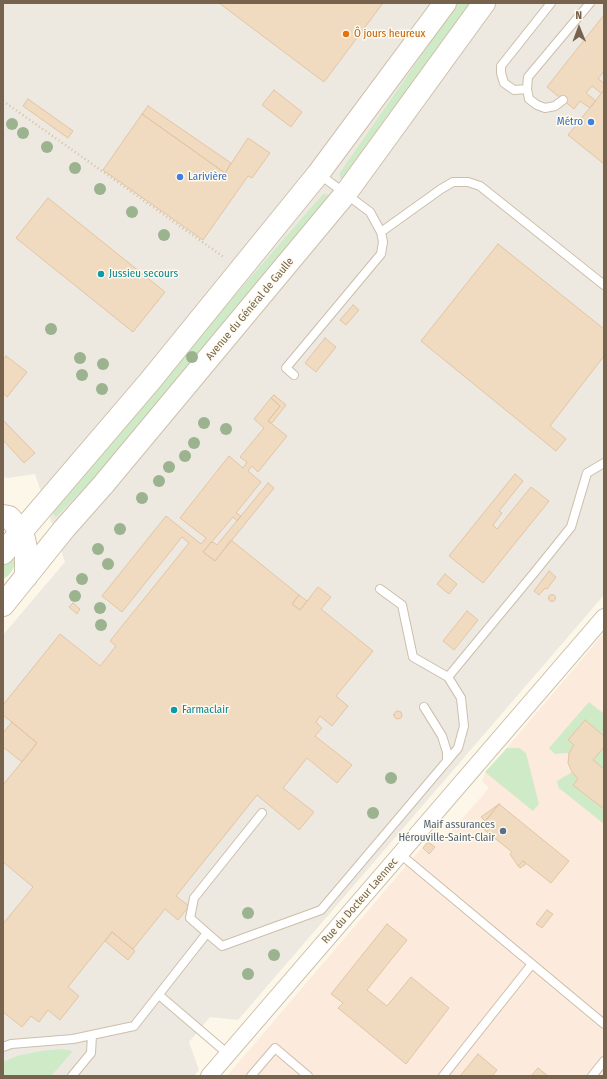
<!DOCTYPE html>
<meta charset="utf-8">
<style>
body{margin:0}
#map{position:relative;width:607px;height:1079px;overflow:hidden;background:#fcf7e8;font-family:"Fira Sans Condensed",sans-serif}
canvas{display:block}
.frame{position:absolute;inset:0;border:4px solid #76624d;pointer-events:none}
.north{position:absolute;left:559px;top:8px;width:40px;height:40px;-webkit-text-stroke:3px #fefbef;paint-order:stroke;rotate:359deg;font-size:11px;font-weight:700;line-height:16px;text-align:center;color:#76624d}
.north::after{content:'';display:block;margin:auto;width:14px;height:18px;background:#76624d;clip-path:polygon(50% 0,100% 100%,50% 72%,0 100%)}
</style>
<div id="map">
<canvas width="607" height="1079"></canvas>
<div class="frame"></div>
<div class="north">N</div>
</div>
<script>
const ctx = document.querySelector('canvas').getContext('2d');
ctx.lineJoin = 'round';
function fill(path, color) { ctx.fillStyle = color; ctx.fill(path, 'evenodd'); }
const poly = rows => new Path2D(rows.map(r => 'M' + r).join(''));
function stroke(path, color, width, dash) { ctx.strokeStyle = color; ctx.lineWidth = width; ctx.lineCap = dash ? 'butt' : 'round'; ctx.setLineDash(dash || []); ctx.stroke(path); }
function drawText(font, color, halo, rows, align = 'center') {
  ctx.font = font + ' "Fira Sans Condensed",sans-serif'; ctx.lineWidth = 3; ctx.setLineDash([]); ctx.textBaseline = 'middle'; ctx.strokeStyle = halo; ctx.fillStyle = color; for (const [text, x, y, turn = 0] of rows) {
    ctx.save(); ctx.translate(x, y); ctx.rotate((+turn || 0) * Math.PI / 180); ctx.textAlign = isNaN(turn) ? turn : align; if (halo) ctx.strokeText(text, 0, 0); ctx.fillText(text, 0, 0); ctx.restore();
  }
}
fill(poly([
 [604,633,604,1073,602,1076,227,1076,429,839,433,837,442,842,489,788,482,781,484,775]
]), '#fcebdd');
fill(poly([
 [3,3,604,3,604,595,238,1020,210,1017,189,1042,199,1070,194,1076,3,1076,3,635,65,562,35,474,8,478,3,477]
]), '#ede9e1');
fill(poly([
 [458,3,475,3,343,183,339,174],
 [323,194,332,195,104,469,56,517,49,510],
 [15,550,16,559,13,569,8,576,3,579,3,564],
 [589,702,604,714,604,736,585,720,568,740,574,745,569,753,555,754,549,748],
 [604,747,604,769,593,760],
 [507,748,519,748,526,753,539,804,533,811,485,772],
 [572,772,578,779,574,785,604,809,604,824,559,788,557,781],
 [62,1049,73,1051,51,1076,3,1076,3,1062,17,1056,40,1051]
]), '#cfeac7');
const building = poly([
 [219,3,383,3,324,82,219,3],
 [604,15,604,71,598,79,604,83,604,90,601,93,592,86,586,93,596,101,590,108,580,101,574,109,547,87,604,15],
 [274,90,302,112,291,127,262,105,274,90],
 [604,90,604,164,568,135,604,90],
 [28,99,73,131,68,138,23,106,28,99],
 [148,106,231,163,225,173,142,114,148,106],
 [142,114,225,173,248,138,270,153,252,178,248,176,203,240,103,170,142,114],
 [48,198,165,292,133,332,16,238,48,198],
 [498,244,604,329,604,356,550,426,566,439,556,451,421,341,498,244],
 [353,305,359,310,346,325,340,320,353,305],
 [325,338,336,347,316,372,305,363,325,338],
 [6,356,27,372,7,397,3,393,3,360,6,356],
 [274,395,286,405,272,423,268,421,280,406,271,398,274,395],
 [271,398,280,406,268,421,287,436,258,472,252,466,248,471,261,482,236,513,241,516,237,521,233,517,203,552,215,561,231,540,299,595,292,604,300,610,318,587,331,597,321,609,373,651,336,696,348,706,332,726,320,716,316,722,322,728,315,736,352,765,337,783,307,758,283,788,314,812,299,830,257,795,176,896,189,906,178,920,165,909,133,949,112,932,68,987,79,996,60,1020,48,1010,39,1022,31,1016,22,1027,3,1012,3,924,33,887,3,862,3,785,37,743,3,715,3,705,60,634,100,666,116,646,110,641,189,543,182,537,122,612,102,596,166,516,201,544,206,538,180,518,229,456,243,468,247,462,240,457,264,428,254,419,271,398],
 [3,420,35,453,24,463,3,440,3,420],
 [515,474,523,481,499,511,502,513,493,525,497,529,531,487,549,501,483,583,449,556,515,474],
 [268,483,274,488,215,561,203,552,211,542,212,543,213,542,217,545,268,483],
 [549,571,556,577,547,589,545,588,539,595,534,591,549,571],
 [445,574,457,584,449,594,437,584,445,574],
 '548.5 598a3.5 3.5 0 1 1 7 0a3.5 3.5 0 1 1-7 0Z',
 [299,595,307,601,300,610,292,604,299,595],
 [73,603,80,609,77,614,69,607,73,603],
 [467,611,478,620,454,650,443,641,467,611],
 '394 715a4 4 0 1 1 8 0a4 4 0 1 1-8 0Z',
 [585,720,604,736,604,747,593,760,604,769,604,809,573,785,578,779,572,772,568,763,569,753,574,745,568,740,585,720],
 [12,722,37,743,22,762,3,747,3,733,12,722],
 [499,804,485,821,481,817,499,804],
 [499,804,569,861,551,883,523,861,518,866,510,854,512,852,481,827,499,804],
 [428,842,435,847,429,854,423,848,428,842],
 [523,861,526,864,520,868,518,866,523,861],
 [547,910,553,914,542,928,536,924,547,910],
 [387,924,407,940,367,990,387,1006,411,977,449,1008,406,1064,338,1008,343,1003,331,994,387,924],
 [112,932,135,951,128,960,105,941,112,932],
 [478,1054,497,1070,492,1076,460,1076,478,1054],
 [538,1068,548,1076,531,1076,538,1068]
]);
fill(building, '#f0dbc1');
stroke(building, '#e3c5a2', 1);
const service = poly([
 [527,89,514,90,504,83,501,73,501,66,551,3],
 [563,100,555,106,545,108,537,105,529,99,527,89,528,77,590,3],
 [381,232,441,189,453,182,468,182,480,186,604,285],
 [294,375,286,368,381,254,383,242,381,232,370,212,319,174],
 [380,589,402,605,413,657,448,677],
 [424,707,442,736,447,752,447,761],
 [400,854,604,1024],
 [207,933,190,918,194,898,262,813],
 [159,995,228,1054],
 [3,1047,11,1044,73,1039,134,1026,207,933,222,946,321,910,458,748,464,726,461,698,448,677,534,573,571,527,587,473,604,463],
 [72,1076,91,1053,92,1035],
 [251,1076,275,1048,308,1076],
 [443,1076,532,964],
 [592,1076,604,1061]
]);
const minor = poly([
 [209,1076,604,617]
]);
const secondary = poly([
 [3,516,9,517,15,524,24,539,26,549,26,577],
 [3,553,150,381,318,174,445,3],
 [3,605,64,529,103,485,346,193,484,3]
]);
stroke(service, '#ccbfab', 10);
stroke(minor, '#ccbfab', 18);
stroke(secondary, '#cec0aa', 24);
stroke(poly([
 [3,101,225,258]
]), '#d6bfa3', 2.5, [1, 3]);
stroke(service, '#fff', 8);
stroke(minor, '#fff', 16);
stroke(secondary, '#fff', 22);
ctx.fillStyle = '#9bb38e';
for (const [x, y] of [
 [12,124],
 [23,133],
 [47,147],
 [75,168],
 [100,189],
 [132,212],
 [164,235],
 [51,329],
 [192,357],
 [80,358],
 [103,364],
 [82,375],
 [102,389],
 [204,423],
 [226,429],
 [194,443],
 [185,456],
 [169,467],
 [159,481],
 [142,498],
 [120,529],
 [98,549],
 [108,564],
 [82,579],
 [75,596],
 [100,608],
 [101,625],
 [391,778],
 [373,813],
 [248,913],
 [274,955],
 [248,974]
]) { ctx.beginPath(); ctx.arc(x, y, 6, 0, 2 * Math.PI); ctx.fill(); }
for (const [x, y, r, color] of [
 [346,34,4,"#e8710a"],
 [591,122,4,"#3f7fe0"],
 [180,177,4,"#3f7fe0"],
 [101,274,4,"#0f9aa8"],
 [174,710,4,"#0f9aa8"],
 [503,831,4,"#5c6f8a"]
]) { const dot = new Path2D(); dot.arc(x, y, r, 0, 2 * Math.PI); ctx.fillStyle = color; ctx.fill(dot); stroke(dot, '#fefbef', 1.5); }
drawText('11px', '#c56008', '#fefbef', [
 ["Ô jours heureux",354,34]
], 'left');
drawText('11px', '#366cbe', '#fefbef', [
 ["Métro",583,122],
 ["Larivière",188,177,"left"]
], 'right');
drawText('11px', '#0d838f', '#fefbef', [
 ["Jussieu secours",109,274],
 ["Farmaclair",182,710]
], 'left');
drawText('11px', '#76624d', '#fefbef', [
 ["Avenue du Général de Gaulle",250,309,-50],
 ["Rue du Docteur Laennec",360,901,-49]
]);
drawText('11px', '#4e5e75', '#fefbef', [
 ["Maif assurances",495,825],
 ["Hérouville-Saint-Clair",495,838]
], 'right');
</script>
